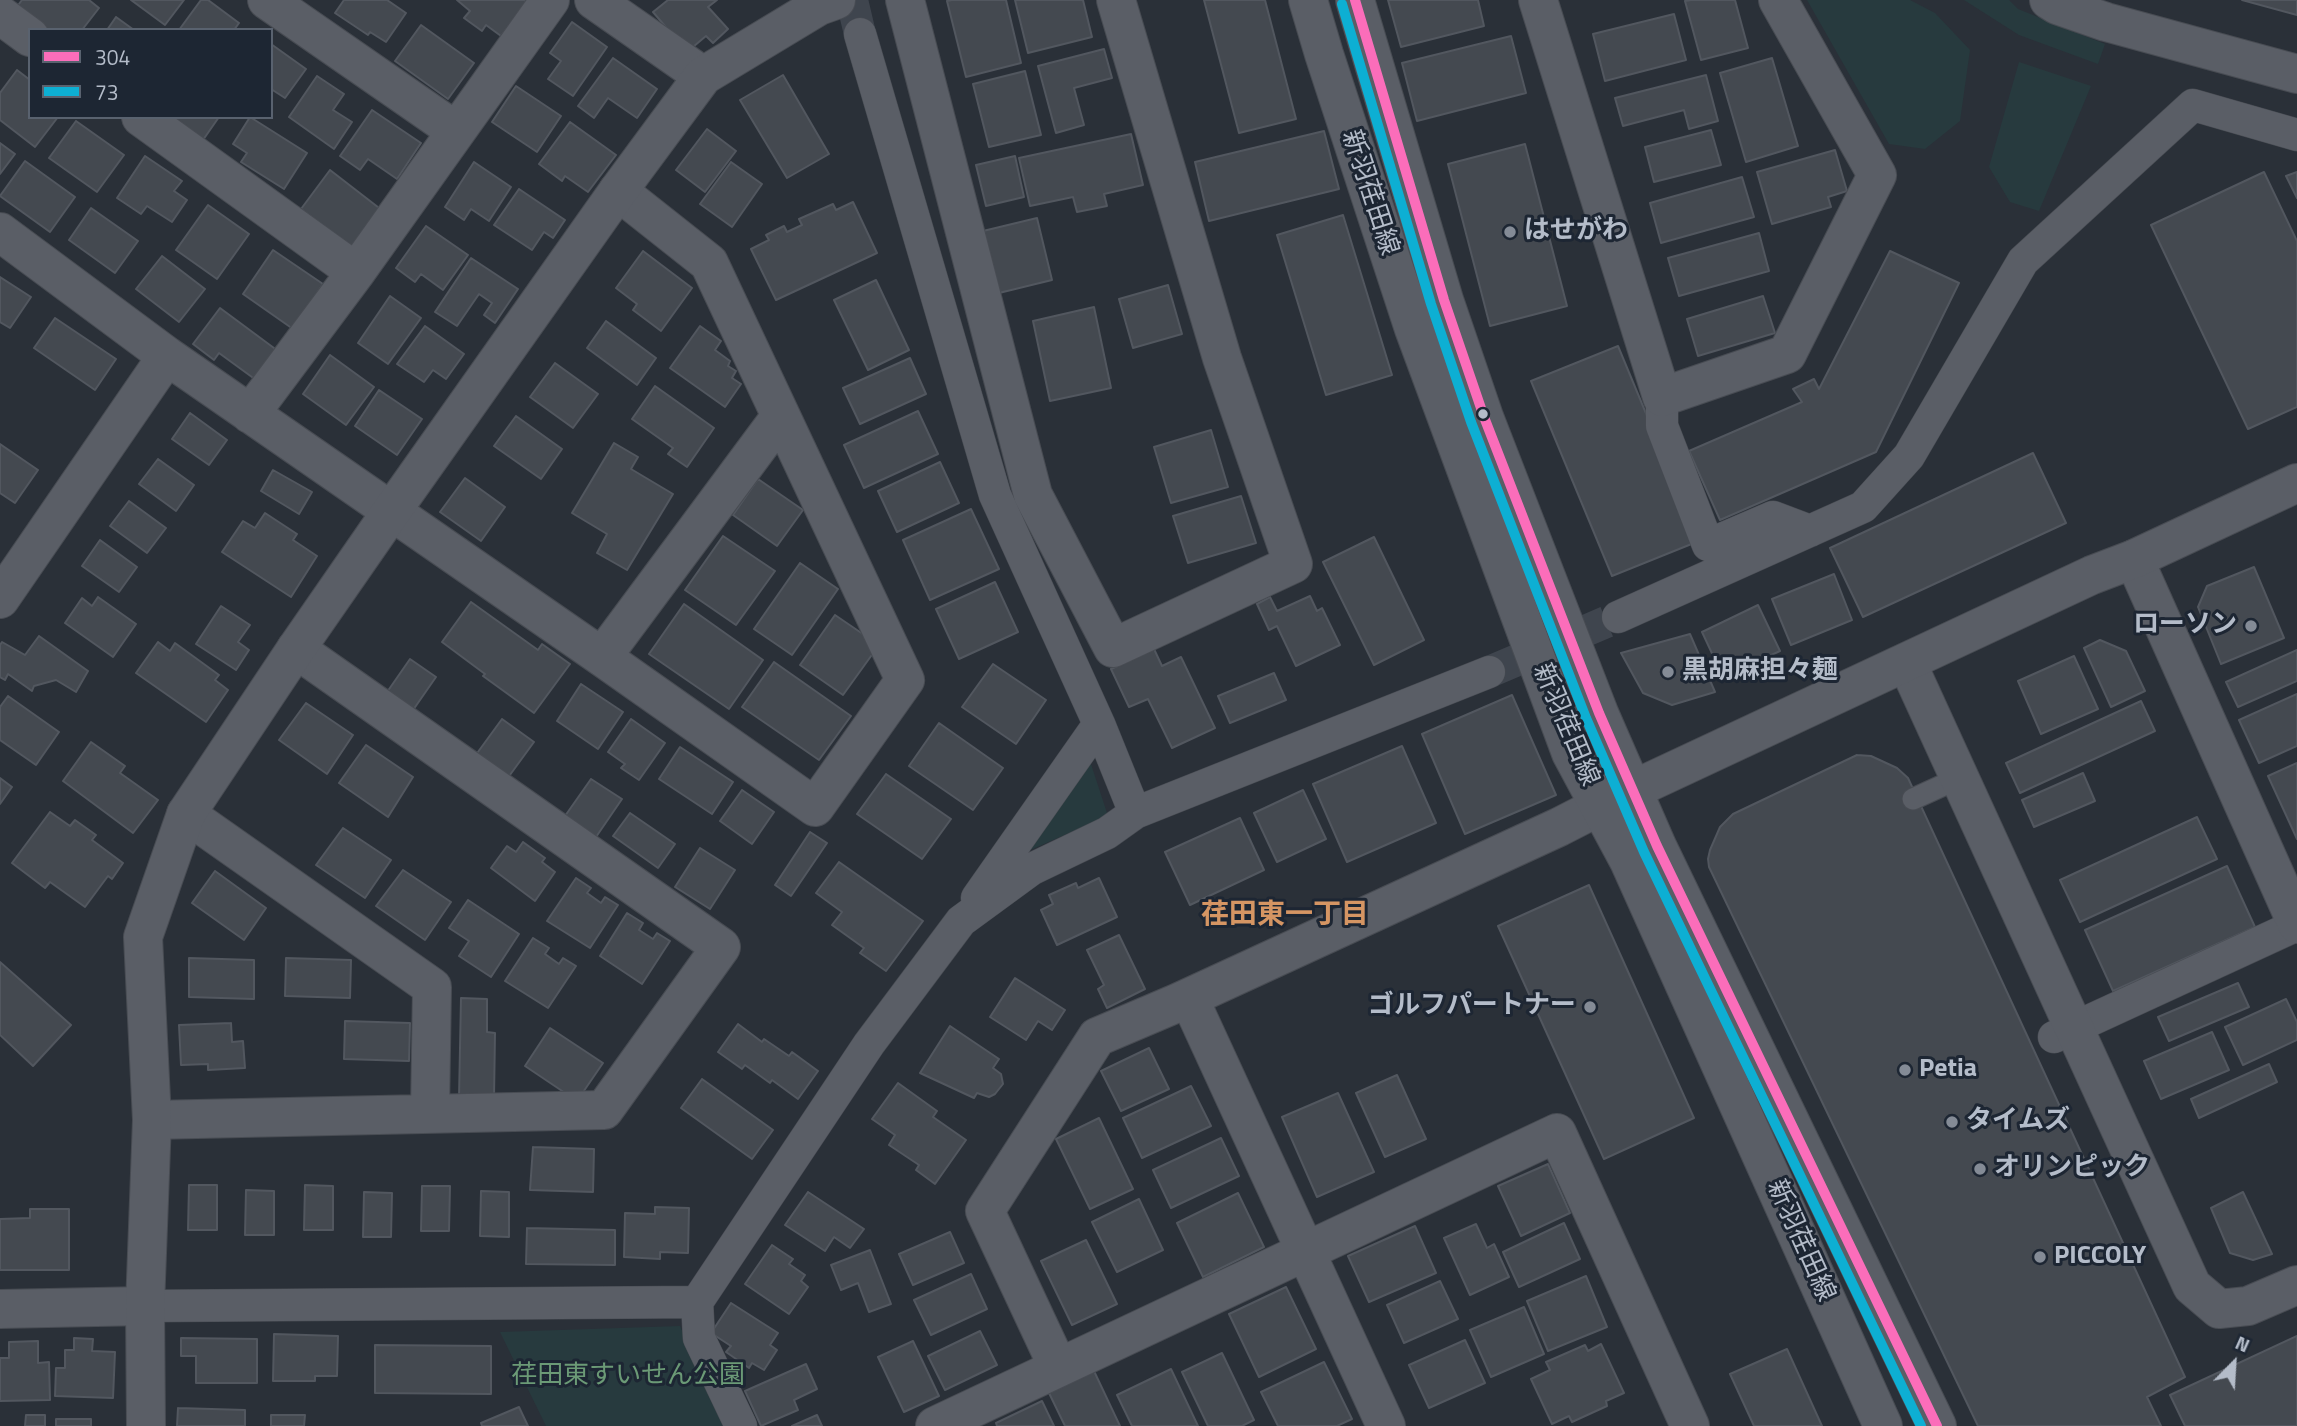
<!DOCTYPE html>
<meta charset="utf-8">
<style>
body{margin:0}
#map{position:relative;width:2297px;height:1426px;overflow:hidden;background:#2a3038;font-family:"Titillium Web",sans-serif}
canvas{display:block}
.legend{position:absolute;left:28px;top:28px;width:245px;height:91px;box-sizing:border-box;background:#1d2633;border:2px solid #59626f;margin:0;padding:9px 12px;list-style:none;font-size:21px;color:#b4bcc9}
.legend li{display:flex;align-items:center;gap:14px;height:35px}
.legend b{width:35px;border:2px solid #59626f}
.north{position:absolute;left:2199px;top:1328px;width:70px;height:70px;-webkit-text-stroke:5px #1d2633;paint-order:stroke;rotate:24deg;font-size:19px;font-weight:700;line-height:28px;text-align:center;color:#b4bcc9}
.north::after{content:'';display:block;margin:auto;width:24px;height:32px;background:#b4bcc9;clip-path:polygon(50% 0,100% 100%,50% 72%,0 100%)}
</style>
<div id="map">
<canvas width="2297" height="1426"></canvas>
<ul class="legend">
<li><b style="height:9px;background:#fb6dba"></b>304</li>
<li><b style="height:9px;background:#0dafd3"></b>73</li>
</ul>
<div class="north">N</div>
</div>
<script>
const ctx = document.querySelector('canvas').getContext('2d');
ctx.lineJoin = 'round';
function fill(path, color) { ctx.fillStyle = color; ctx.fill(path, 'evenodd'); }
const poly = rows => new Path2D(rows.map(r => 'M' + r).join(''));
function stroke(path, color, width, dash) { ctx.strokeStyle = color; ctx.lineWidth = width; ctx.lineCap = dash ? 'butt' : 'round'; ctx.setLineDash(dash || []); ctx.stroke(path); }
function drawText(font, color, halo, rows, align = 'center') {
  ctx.font = font + ' "Titillium Web","Noto Sans JP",sans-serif'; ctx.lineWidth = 6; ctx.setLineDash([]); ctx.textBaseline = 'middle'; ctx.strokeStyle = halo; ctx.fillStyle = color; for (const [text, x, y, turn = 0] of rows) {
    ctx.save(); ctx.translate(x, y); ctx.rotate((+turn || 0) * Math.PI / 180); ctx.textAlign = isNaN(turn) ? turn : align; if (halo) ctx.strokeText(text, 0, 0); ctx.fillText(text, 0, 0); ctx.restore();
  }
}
fill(poly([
 [1807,0,1910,0,1935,13,1970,50,1960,121,1925,149,1889,144],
 [1964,0,2009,0,2018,9,2105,44,2098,64,2019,35],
 [2019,62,2091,86,2039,211,2010,202,1989,167],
 [1089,758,1108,816,1028,851],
 [680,1326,726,1426,546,1426,500,1332]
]), '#273a3e');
const building = poly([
 [22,0,89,0,99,8,82,30,44,30,16,8,22,0],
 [131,0,184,0,165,25,131,0],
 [201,0,208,0,239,23,234,30,179,30,201,0],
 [344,0,387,0,406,13,386,42,370,32,368,35,335,13,344,0],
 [457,0,524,0,527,2,501,36,486,25,482,31,464,18,470,11,457,0],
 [668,0,717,0,708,7,728,29,713,43,706,36,687,52,653,12,668,0],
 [952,0,1006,0,1021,63,966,77,947,1,952,0],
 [1015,0,1083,0,1092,37,1028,53,1015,0],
 [1204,0,1265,0,1296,119,1239,133,1204,0],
 [1388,0,1478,0,1484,26,1401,47,1388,0],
 [1691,0,1735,0,1748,48,1701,60,1685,1,1691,0],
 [2242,0,2297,0,2297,15,2242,0],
 [1674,14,1686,60,1605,81,1593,34,1674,14],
 [116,17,134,30,107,30,116,17],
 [572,22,607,47,573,96,548,79,561,61,550,53,572,22],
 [421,25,474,63,448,99,395,61,421,25],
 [1511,36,1526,93,1417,121,1402,63,1511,36],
 [271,44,306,69,285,98,271,89,271,44],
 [1104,49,1112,78,1074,88,1084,125,1056,133,1038,66,1104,49],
 [613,58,657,89,637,118,608,98,594,118,578,106,613,58],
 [1772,58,1798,146,1746,162,1720,73,1772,58],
 [17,70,30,80,30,117,58,117,35,147,0,120,0,93,17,70],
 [1025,71,1041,135,989,147,973,84,1025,71],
 [783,75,829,154,787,178,740,100,783,75],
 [1706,75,1718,121,1689,129,1684,110,1623,126,1615,98,1706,75],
 [317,76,344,94,333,110,352,122,334,149,289,117,317,76],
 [516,86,561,116,537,152,492,122,516,86],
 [372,110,421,143,397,179,368,159,360,170,340,156,372,110],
 [171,117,219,117,203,140,171,117],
 [250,117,307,153,284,189,241,162,247,153,233,144,250,117],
 [76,121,124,155,97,192,49,158,76,121],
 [570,122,616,155,588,192,565,176,562,181,539,164,570,122],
 [707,129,736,151,705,192,676,170,707,129],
 [1711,130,1721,165,1654,182,1645,147,1711,130],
 [1324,131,1339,189,1209,221,1195,162,1324,131],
 [1131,134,1143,185,1104,194,1107,206,1077,212,1073,197,1030,206,1019,158,1131,134],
 [0,143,15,154,0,174,0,143],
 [1525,144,1567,306,1490,326,1448,164,1525,144],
 [1835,150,1847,191,1828,197,1831,207,1772,224,1757,172,1835,150],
 [145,156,182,181,174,191,187,200,172,222,147,206,141,214,117,198,145,156],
 [1015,156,1024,197,986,206,976,165,1015,156],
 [25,161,75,197,50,232,0,196,25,161],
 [474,162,511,187,489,221,471,209,464,220,445,207,474,162],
 [731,162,762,184,732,227,700,204,731,162],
 [330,170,383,211,354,249,301,209,330,170],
 [2264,172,2297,241,2297,407,2248,429,2151,225,2264,172],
 [2297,172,2297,198,2286,176,2297,172],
 [1742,177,1754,217,1661,243,1650,203,1742,177],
 [519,189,565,220,553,238,544,232,532,250,494,225,519,189],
 [853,202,877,253,776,300,751,249,769,240,766,235,784,226,787,232,802,225,799,219,833,204,836,210,853,202],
 [208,205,249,234,217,279,176,250,208,205],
 [91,208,138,241,115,273,69,240,91,208],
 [1343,215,1392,375,1326,395,1277,235,1343,215],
 [1037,218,1052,280,999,293,983,231,1037,218],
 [426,226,468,255,443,290,421,274,415,282,396,268,426,226],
 [1759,233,1769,271,1679,296,1668,258,1759,233],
 [273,250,323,284,293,329,243,294,273,250],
 [643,251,692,288,661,331,633,310,637,304,616,288,643,251],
 [1890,251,1959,283,1876,452,1720,520,1689,451,1802,402,1793,389,1814,379,1819,389,1890,251],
 [162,256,205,289,179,322,136,289,162,256],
 [471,258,518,289,495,323,484,315,492,303,479,294,457,326,435,312,471,258],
 [0,277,31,297,10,328,0,322,0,277],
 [876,280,909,350,868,370,834,300,876,280],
 [1168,285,1182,334,1133,348,1119,299,1168,285],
 [390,296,421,318,388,364,358,343,390,296],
 [1763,296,1775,333,1698,356,1687,319,1763,296],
 [1094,307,1111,388,1050,401,1033,321,1094,307],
 [220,308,278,351,256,380,219,353,214,360,193,344,220,308],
 [55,318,116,359,95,390,34,348,55,318],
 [606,321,656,358,637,385,587,348,606,321],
 [425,326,464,354,446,379,433,370,424,382,397,364,425,326],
 [700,326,721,341,715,350,730,361,728,366,736,371,732,378,741,384,725,407,670,368,700,326],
 [1618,346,1699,541,1612,576,1531,381,1618,346],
 [330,355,374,387,346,425,303,394,330,355],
 [910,358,926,394,860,424,843,388,910,358],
 [555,363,598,394,573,428,530,397,555,363],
 [655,386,714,428,687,467,668,454,673,448,632,419,655,386],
 [379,390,422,419,397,455,355,426,379,390],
 [918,411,938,454,864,488,844,445,918,411],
 [190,413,227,440,209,465,172,439,190,413],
 [516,416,562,449,541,479,494,446,516,416],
 [1211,430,1228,487,1171,503,1154,447,1211,430],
 [614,443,638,457,631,469,673,494,627,570,597,553,607,534,572,513,614,443],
 [0,444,38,470,15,503,0,493,0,444],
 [2033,453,2066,523,1863,617,1830,548,2033,453],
 [158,459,194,485,176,511,139,484,158,459],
 [940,462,959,503,897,532,878,491,940,462],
 [273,470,312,492,299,514,261,491,273,470],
 [465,478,505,507,481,541,440,512,465,478],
 [758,479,803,510,777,546,733,515,758,479],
 [1241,496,1256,543,1188,563,1173,516,1241,496],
 [129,501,166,528,147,553,110,526,129,501],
 [971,509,999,569,930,600,903,540,971,509],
 [265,513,297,534,293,540,317,556,291,597,222,552,243,521,255,528,265,513],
 [723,536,775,571,736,625,685,590,723,536],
 [1374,537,1424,640,1374,665,1323,562,1374,537],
 [100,540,137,567,119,592,82,566,100,540],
 [800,563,838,589,792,655,754,629,800,563],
 [2254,567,2284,638,2221,664,2198,607,2207,586,2254,567],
 [1834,574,1852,620,1791,645,1772,599,1834,574],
 [995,582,1018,632,959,659,936,609,995,582],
 [1310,596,1317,611,1322,608,1340,645,1296,666,1277,626,1269,630,1257,604,1270,597,1277,611,1310,596],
 [98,597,136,624,113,657,65,623,82,598,92,606,98,597],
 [471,602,538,650,542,644,570,664,534,713,483,676,485,674,442,642,471,602],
 [684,604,763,660,729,709,649,654,684,604],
 [1758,605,1780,651,1723,677,1702,632,1758,605],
 [221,606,250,625,238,642,249,650,236,670,196,644,221,606],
 [835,615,879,645,843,695,800,665,835,615],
 [1690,634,1715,692,1672,705,1643,693,1621,653,1690,634],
 [39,636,88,671,76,692,56,680,34,686,32,691,8,674,5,680,0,677,0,645,2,642,25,655,39,636],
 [2100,640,2126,651,2145,691,2111,707,2084,648,2100,640],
 [158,642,170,651,175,643,219,675,215,680,228,690,206,722,136,673,158,642],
 [1154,649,1162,666,1181,657,1215,728,1172,748,1148,699,1129,707,1111,669,1154,649],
 [2297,650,2297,681,2238,707,2226,682,2297,650],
 [2074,656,2098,709,2041,734,2018,681,2074,656],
 [410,659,436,677,411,713,385,695,410,659],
 [774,662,851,716,819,760,742,707,774,662],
 [993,664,1046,700,1016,744,962,707,993,664],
 [1274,673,1286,700,1230,723,1218,696,1274,673],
 [581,684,623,712,598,749,557,721,581,684],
 [2297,694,2297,746,2259,763,2239,720,2297,694],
 [1512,695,1556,795,1465,834,1422,734,1512,695],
 [8,696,59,732,36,765,0,740,0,707,8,696],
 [2141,701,2155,731,2020,793,2006,763,2141,701],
 [306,703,353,735,327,774,279,740,306,703],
 [502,719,534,742,507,779,475,756,502,719],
 [631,719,665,743,639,780,621,768,625,764,608,752,631,719],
 [939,723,1003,768,973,810,909,766,939,723],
 [91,742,125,766,120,773,158,800,133,833,63,781,91,742],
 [366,745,413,777,388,817,339,783,366,745],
 [1402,746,1436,823,1347,862,1313,784,1402,746],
 [680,747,733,782,712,814,659,779,680,747],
 [1857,755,1871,756,1897,768,1908,778,2185,1377,2147,1397,2161,1426,1978,1426,1709,867,1708,859,1710,850,1720,827,1733,814,1857,755],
 [2297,763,2297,839,2268,776,2297,763],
 [2083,773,2095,801,2034,827,2022,800,2083,773],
 [886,774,951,819,922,859,857,814,886,774],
 [0,778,12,787,0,804,0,778],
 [591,779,622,799,596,837,565,816,591,779],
 [742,790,774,812,752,844,720,821,742,790],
 [1303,790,1326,839,1277,862,1254,813,1303,790],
 [50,812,70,826,75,820,96,835,92,840,123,863,112,879,108,876,85,907,50,882,45,888,12,863,50,812],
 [630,813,675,844,658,868,613,836,630,813],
 [2197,817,2217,859,2080,922,2060,880,2197,817],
 [1240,818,1264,870,1190,905,1165,852,1240,818],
 [343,828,391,860,365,898,316,865,343,828],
 [810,832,827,843,791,896,775,885,810,832],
 [523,842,545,858,542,862,555,872,535,901,491,868,507,846,516,852,523,842],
 [700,848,735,870,710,909,675,887,700,848],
 [839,862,923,921,886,971,860,953,864,948,832,925,842,912,816,893,839,862],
 [2227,866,2255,927,2113,991,2085,930,2227,866],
 [403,870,451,902,425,940,376,906,403,870],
 [215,871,266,908,244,940,192,903,215,871],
 [576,878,591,888,587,893,601,903,605,897,618,905,590,948,547,921,576,878],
 [1099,878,1117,917,1057,945,1041,910,1053,904,1049,895,1076,883,1078,888,1099,878],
 [1589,885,1694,1118,1604,1159,1498,926,1589,885],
 [468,900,519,934,491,977,459,956,469,941,449,928,468,900],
 [627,913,643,923,639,930,653,939,657,933,670,941,642,984,600,956,627,913],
 [1119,935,1145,989,1107,1008,1098,989,1104,985,1087,950,1119,935],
 [533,938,549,948,545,954,559,964,563,958,576,966,548,1008,505,981,533,938],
 [189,958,254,960,254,999,189,997,189,958],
 [286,958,351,960,350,998,285,996,286,958],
 [0,962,71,1025,33,1066,0,1035,0,962],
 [1015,978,1065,1010,1052,1030,1038,1021,1026,1040,990,1017,1015,978],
 [2238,983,2249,1007,2169,1041,2158,1017,2238,983],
 [461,998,487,999,487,1032,495,1033,494,1098,459,1098,461,998],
 [2286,999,2297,1022,2297,1040,2243,1065,2225,1027,2286,999],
 [345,1021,410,1023,409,1061,344,1059,345,1021],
 [231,1023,232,1042,243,1041,245,1068,208,1070,208,1064,181,1065,179,1025,231,1023],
 [738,1024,762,1042,764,1039,789,1056,792,1052,818,1071,798,1099,772,1080,770,1083,745,1065,742,1069,718,1052,738,1024],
 [950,1026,999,1059,993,1068,1001,1074,1003,1084,995,1094,989,1097,977,1093,974,1098,920,1073,950,1026],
 [550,1028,603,1063,577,1101,525,1066,550,1028],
 [2212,1032,2229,1070,2161,1099,2144,1061,2212,1032],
 [1149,1048,1169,1089,1121,1111,1101,1071,1149,1048],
 [2269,1064,2277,1082,2199,1118,2191,1099,2269,1064],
 [1397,1075,1426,1139,1385,1157,1356,1093,1397,1075],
 [702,1079,773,1130,752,1159,681,1108,702,1079],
 [898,1083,937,1111,933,1117,966,1140,935,1184,916,1170,919,1165,889,1145,895,1135,872,1119,898,1083],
 [1191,1086,1211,1126,1142,1158,1123,1118,1191,1086],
 [1338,1093,1374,1172,1317,1197,1282,1117,1338,1093],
 [1099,1118,1133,1189,1090,1209,1056,1139,1099,1118],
 [1221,1138,1239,1176,1171,1208,1153,1170,1221,1138],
 [533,1147,594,1149,593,1192,530,1190,533,1147],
 [1548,1164,1570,1213,1521,1236,1498,1186,1548,1164],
 [189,1185,217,1185,217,1230,188,1230,189,1185],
 [305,1185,333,1186,333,1230,304,1230,305,1185],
 [422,1186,450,1186,449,1231,421,1231,422,1186],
 [246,1190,274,1191,274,1235,245,1235,246,1190],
 [481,1191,509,1192,509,1237,480,1236,481,1191],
 [364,1192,392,1193,391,1237,363,1237,364,1192],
 [808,1192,864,1229,850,1248,834,1237,825,1251,785,1225,808,1192],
 [2243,1192,2272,1254,2253,1260,2230,1253,2211,1208,2243,1192],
 [1238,1193,1264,1247,1203,1277,1177,1223,1238,1193],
 [1139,1199,1163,1250,1117,1272,1092,1222,1139,1199],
 [655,1207,689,1208,688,1253,660,1252,660,1259,624,1257,625,1213,655,1214,655,1207],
 [30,1209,69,1209,69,1270,0,1270,0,1219,30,1218,30,1209],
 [1564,1223,1580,1259,1519,1287,1503,1252,1564,1223],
 [1476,1224,1487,1248,1494,1244,1509,1277,1470,1295,1444,1238,1476,1224],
 [1415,1226,1436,1273,1369,1302,1348,1256,1415,1226],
 [527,1228,615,1230,615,1265,526,1264,527,1228],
 [950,1232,964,1263,913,1285,899,1254,950,1232],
 [1086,1240,1117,1304,1072,1325,1041,1261,1086,1240],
 [772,1245,793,1259,789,1264,805,1275,801,1281,808,1287,789,1314,745,1284,772,1245],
 [870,1250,891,1304,869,1312,858,1283,841,1290,831,1265,870,1250],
 [971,1274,987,1309,931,1335,914,1300,971,1274],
 [1586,1276,1607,1327,1548,1351,1527,1301,1586,1276],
 [1440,1281,1458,1319,1404,1343,1387,1305,1440,1281],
 [1286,1287,1316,1349,1259,1377,1229,1314,1286,1287],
 [731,1303,778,1333,770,1345,777,1350,764,1370,752,1363,749,1368,726,1352,731,1346,711,1333,731,1303],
 [1524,1307,1544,1354,1491,1377,1470,1330,1524,1307],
 [980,1331,997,1365,945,1390,928,1356,980,1331],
 [274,1334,338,1336,337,1376,315,1376,315,1381,273,1381,274,1334],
 [2297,1336,2297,1426,2185,1426,2170,1395,2297,1336],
 [74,1338,93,1339,92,1351,115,1352,113,1398,55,1396,56,1368,65,1368,65,1350,74,1350,74,1338],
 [181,1338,257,1339,257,1383,196,1383,196,1356,181,1356,181,1338],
 [1465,1340,1485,1383,1429,1408,1409,1365,1465,1340],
 [38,1341,38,1363,49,1362,50,1400,0,1401,0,1358,9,1358,9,1342,38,1341],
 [913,1341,939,1396,904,1412,878,1357,913,1341],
 [1601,1344,1624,1393,1606,1401,1607,1406,1572,1422,1569,1416,1552,1424,1531,1379,1550,1370,1546,1362,1585,1345,1588,1351,1601,1344],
 [375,1345,491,1346,491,1394,375,1393,375,1345],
 [1787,1349,1822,1426,1754,1426,1730,1374,1787,1349],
 [1222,1353,1254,1420,1242,1426,1208,1426,1182,1372,1222,1353],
 [1324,1362,1352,1419,1337,1426,1278,1426,1261,1392,1324,1362],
 [806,1364,817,1389,794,1400,798,1410,761,1426,745,1391,806,1364],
 [1171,1369,1198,1426,1132,1426,1117,1395,1171,1369],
 [1094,1371,1120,1426,1065,1426,1049,1393,1094,1371],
 [1042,1401,1054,1426,997,1426,996,1423,1042,1401],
 [519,1407,528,1426,482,1426,481,1423,519,1407],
 [178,1408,245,1410,245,1426,177,1426,178,1408],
 [26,1415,45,1415,45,1426,25,1426,26,1415],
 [271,1415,305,1415,304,1426,271,1426,271,1415],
 [817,1415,822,1426,792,1426,817,1415],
 [56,1419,91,1419,91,1426,56,1426,56,1419]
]);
fill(building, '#444950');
stroke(building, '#52575f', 2);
stroke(poly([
 [852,0,860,34],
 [1489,672,1618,617]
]), '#3f454e', 32, [32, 16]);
const service = poly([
 [1913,799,1959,778]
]);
const pedestrian = poly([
 [860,34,995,495,1099,724,1135,813],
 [1662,397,1662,426,1708,545,1773,517,1810,531],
 [1618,617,1863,507,1909,456,2023,261,2193,105,2297,135],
 [977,898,1099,724],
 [2054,1037,2297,925],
 [697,1302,699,1338,741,1426],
 [145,1306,697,1302,869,1044,961,921,1032,869,1107,833,1135,813,1489,672]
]);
const minor = poly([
 [267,0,456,131],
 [594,0,703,76],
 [905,0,1033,495,1113,648,1293,564,1222,358,1116,0],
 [1538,0,1662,397,1787,354,1877,175,1778,0],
 [0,15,30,37],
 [141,117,356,272],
 [0,232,167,356,602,657,815,807,905,680,709,263,618,191],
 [250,414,356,272,550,0],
 [2134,559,2297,924],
 [0,599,167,356],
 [602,657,781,416],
 [1907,663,2192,1286,2219,1309,2248,1306,2297,1285],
 [186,814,432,987,430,1113],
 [1189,998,1386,1426],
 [152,1120,604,1110,721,947,296,649],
 [0,1309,145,1306],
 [1058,1367,985,1211,1097,1037,1177,1003,1559,827,1600,806],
 [935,1426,1557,1133,1690,1426]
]);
const tertiary = poly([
 [1308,0,1324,54,1414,329,1571,753,1629,861,1883,1426],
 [1355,0,1444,300,1484,417,1599,713,1657,846,1937,1426],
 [2049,0,2057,5,2106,22,2297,74],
 [1611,800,2092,575,2134,559,2297,483],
 [146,1426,145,1306,152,1120,143,937,186,814,296,649,391,512,618,191,703,76,819,6,836,0]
]);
stroke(service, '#484c53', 23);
stroke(pedestrian, '#484c53', 33);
stroke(minor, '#484c53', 40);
stroke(tertiary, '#484c53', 40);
stroke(service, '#5a5e66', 21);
stroke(pedestrian, '#5a5e66', 32);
stroke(minor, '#5a5e66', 38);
stroke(tertiary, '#5a5e66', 38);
stroke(poly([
 [1355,0,1444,300,1484,417,1599,713,1657,846,1937,1426]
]), '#fb6dba', 10);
stroke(poly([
 [1342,4,1431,304,1471,422,1586,718,1644,852,1921,1426]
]), '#0dafd3', 10);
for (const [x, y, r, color] of [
 [1510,232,7,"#848b96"],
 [1483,414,6,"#b4bcc9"],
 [2251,626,7,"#848b96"],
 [1668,672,7,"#848b96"],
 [1590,1007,7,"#848b96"],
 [1905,1070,7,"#848b96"],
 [1952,1122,7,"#848b96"],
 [1980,1169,7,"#848b96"],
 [2040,1257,7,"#848b96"]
]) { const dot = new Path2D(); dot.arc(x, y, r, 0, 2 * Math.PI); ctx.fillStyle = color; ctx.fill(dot); stroke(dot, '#1d2633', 2.5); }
drawText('26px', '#b4bcc9', '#1d2633', [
 ["新羽荏田線",1369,193,72],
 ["新羽荏田線",1565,725,67],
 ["新羽荏田線",1800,1241,66]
]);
drawText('bold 26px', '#b4bcc9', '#1d2633', [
 ["はせがわ",1524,232],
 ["ローソン",2237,626,"right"],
 ["黒胡麻担々麺",1682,672],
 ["ゴルフパートナー",1576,1007,"right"],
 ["Petia",1919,1070],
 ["タイムズ",1966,1122],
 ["オリンピック",1994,1169],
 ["PICCOLY",2054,1257]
], 'left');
drawText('26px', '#6b9a76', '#1d2633', [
 ["荏田東すいせん公園",628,1377]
]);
drawText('bold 28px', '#d59563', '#1d2633', [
 ["荏田東一丁目",1285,916]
]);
</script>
